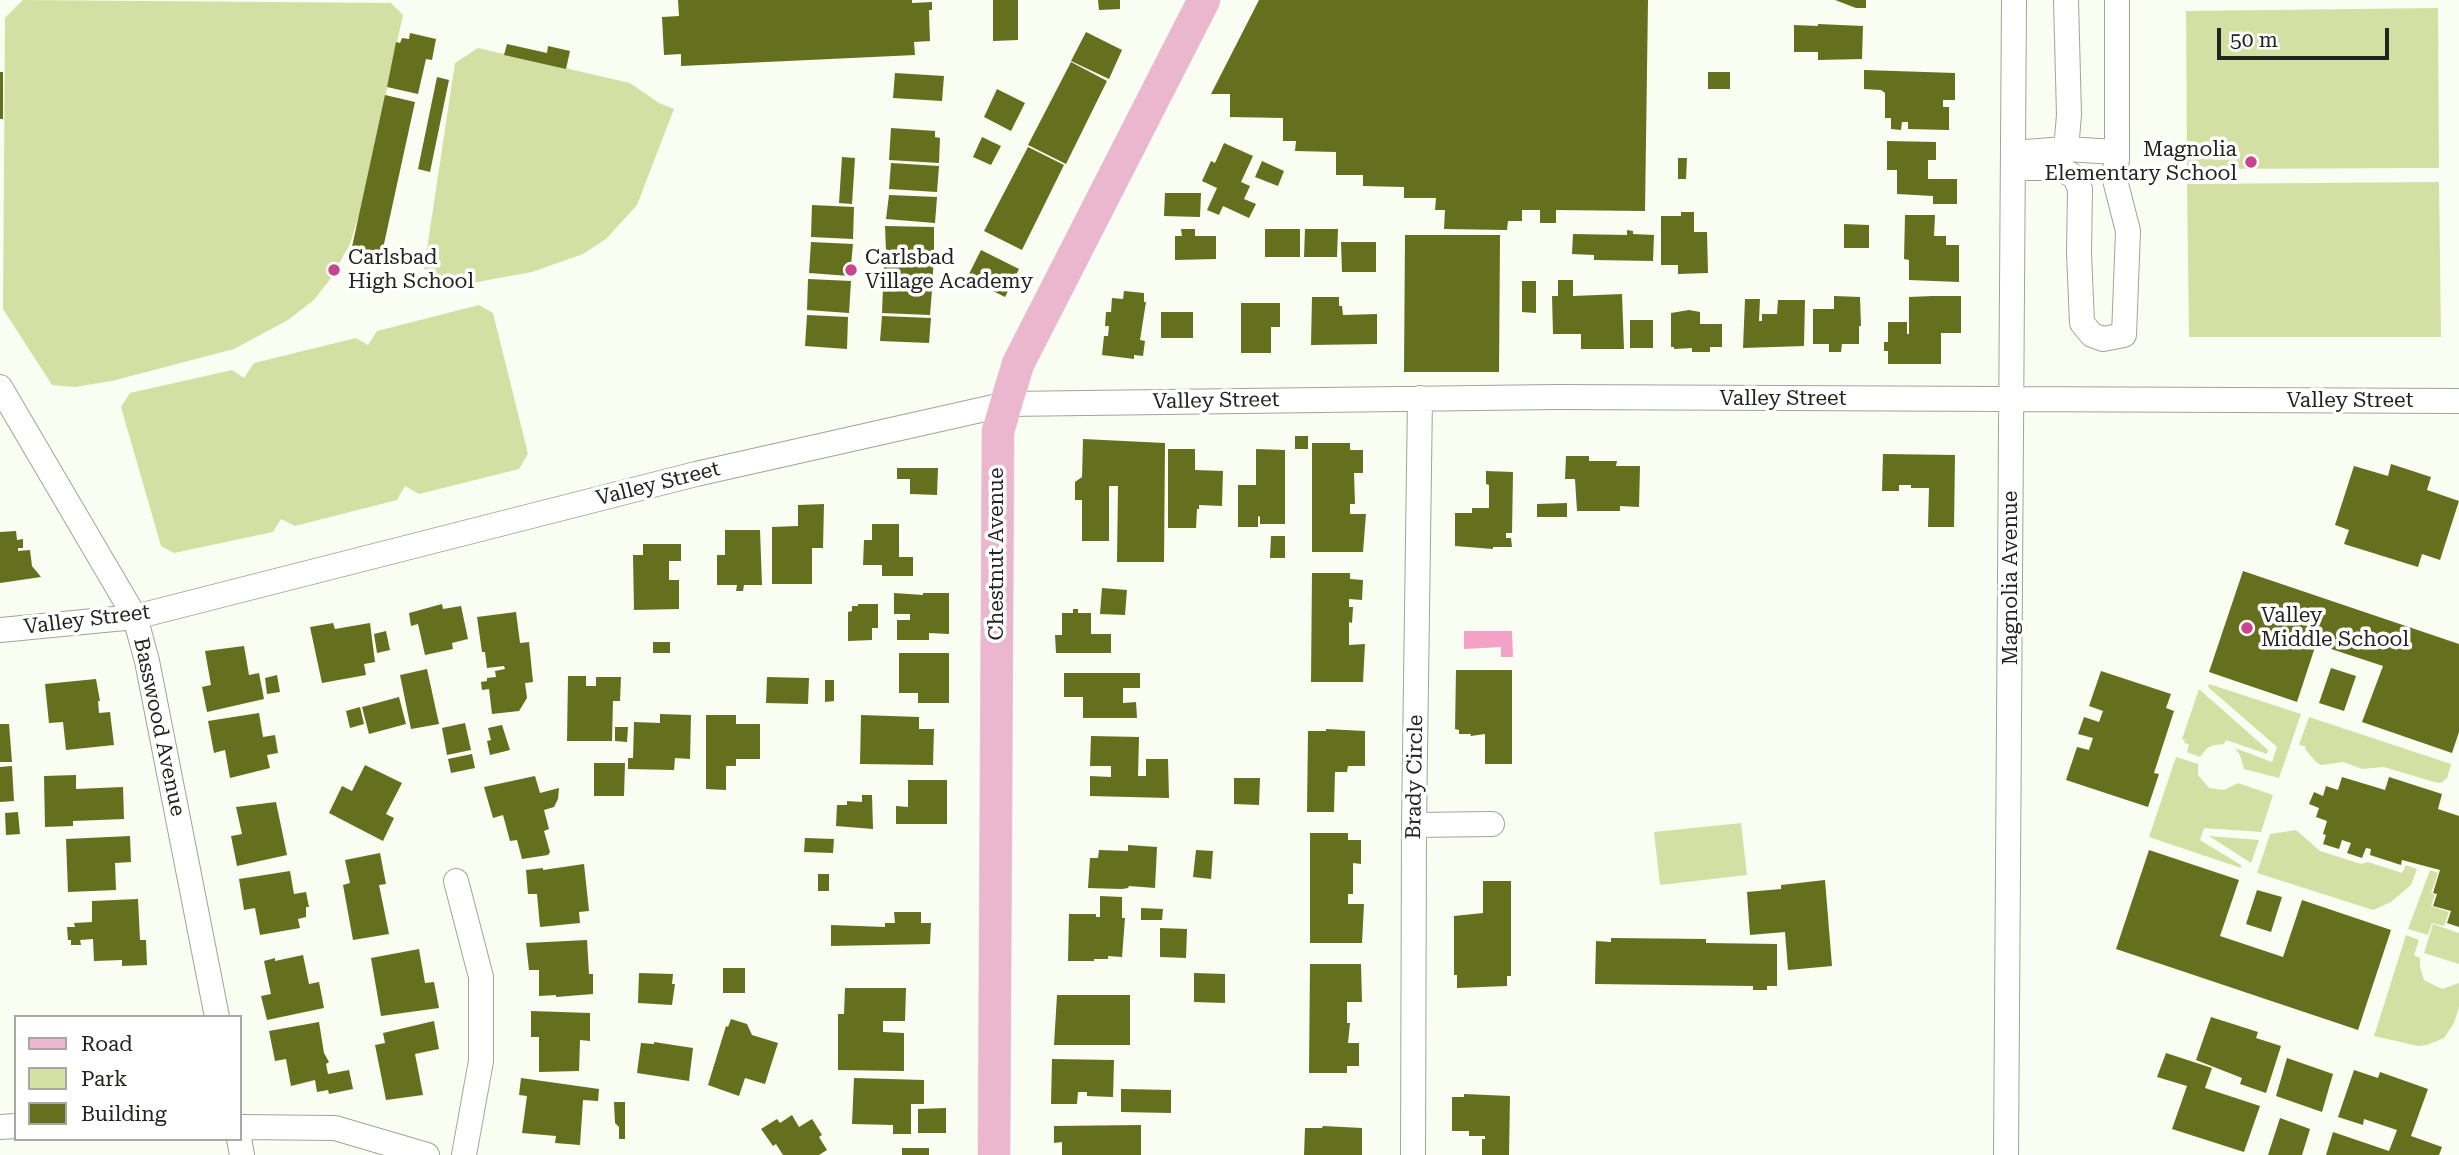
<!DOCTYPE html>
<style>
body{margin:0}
#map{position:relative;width:2459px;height:1155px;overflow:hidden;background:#fafdf2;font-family:"Roboto Serif",serif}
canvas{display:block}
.legend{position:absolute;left:14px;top:1015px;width:228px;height:126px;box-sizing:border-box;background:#fff;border:2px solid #a7a7a6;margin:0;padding:9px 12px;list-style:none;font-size:21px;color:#232420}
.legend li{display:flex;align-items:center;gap:14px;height:35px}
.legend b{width:35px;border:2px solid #a7a7a6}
.scale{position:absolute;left:2217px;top:28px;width:172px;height:32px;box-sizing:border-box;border:4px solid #232420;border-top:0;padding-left:9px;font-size:21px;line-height:24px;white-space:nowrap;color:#232420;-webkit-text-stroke:5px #fff;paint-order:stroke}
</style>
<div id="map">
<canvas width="2459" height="1155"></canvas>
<ul class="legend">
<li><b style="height:9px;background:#ebb7cf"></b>Road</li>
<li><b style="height:19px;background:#d4e0a3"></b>Park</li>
<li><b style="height:19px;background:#64701d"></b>Building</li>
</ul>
<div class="scale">50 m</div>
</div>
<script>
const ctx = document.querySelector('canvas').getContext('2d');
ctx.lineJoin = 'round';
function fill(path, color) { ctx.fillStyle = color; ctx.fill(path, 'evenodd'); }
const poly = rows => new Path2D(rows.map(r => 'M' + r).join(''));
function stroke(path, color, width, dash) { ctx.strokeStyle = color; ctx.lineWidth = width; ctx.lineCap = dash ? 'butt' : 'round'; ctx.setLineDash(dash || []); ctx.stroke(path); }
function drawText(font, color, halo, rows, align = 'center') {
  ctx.font = font + ' "Roboto Serif",serif'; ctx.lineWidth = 7; ctx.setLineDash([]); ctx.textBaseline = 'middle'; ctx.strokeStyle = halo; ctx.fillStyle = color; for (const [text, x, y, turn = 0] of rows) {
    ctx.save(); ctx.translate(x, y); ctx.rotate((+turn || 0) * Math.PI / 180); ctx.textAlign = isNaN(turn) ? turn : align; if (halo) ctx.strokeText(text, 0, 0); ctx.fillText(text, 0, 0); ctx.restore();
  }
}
fill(poly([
 [23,0,391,3,403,15,361,208,350,244,331,278,314,300,288,320,234,349,112,381,75,387,52,385,3,309,5,18],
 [2438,8,2439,168,2187,169,2186,11],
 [478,48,630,83,659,103,674,109,637,205,606,239,583,254,532,272,472,283,449,279,424,269,455,63],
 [2439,182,2441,337,2189,337,2187,184],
 [479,305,493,313,528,454,519,469,419,494,405,486,397,500,295,526,281,519,273,532,174,553,161,546,121,407,130,393,232,370,244,378,254,363,356,338,368,345,377,331],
 [2209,684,2301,714,2279,778,2244,769,2240,755,2235,748,2272,762,2277,747,2208,687],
 [2199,689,2268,750,2267,754,2226,740,2224,744,2214,745,2207,748,2200,757,2187,752,2189,744,2184,743,2185,740,2182,739],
 [2309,717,2451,764,2447,778,2441,783,2434,782,2384,767,2362,769,2343,762,2322,765,2317,763,2305,749,2306,747,2299,745],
 [2176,757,2198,764,2198,775,2209,788,2224,790,2238,783,2273,795,2261,832,2204,828,2200,840,2241,865,2241,868,2149,837],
 [1741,823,1747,875,1660,885,1654,832],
 [2296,830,2320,851,2361,864,2368,862,2402,873,2406,865,2417,869,2411,885,2391,902,2373,910,2257,873,2270,834],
 [2209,836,2259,840,2251,863],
 [2430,870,2438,873,2431,893,2435,895,2431,906,2449,912,2444,926,2432,923,2428,935,2408,929],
 [2433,924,2459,933,2459,964,2424,953],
 [2406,935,2419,940,2414,955,2420,958,2420,967,2424,980,2442,989,2459,983,2459,1007,2454,1023,2444,1038,2427,1045,2418,1046,2374,1036]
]), '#d4e0a3');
fill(poly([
 [1464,631,1512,631,1513,657,1501,657,1501,647,1464,649]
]), '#f3a2c6');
fill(poly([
 [678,0,912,0,912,3,932,2,932,10,929,10,930,41,914,42,915,55,681,66,681,54,664,55,662,17,679,16],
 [993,0,1018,0,1018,40,993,41],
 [1098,0,1120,0,1120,9,1099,10],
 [1259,0,1648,0,1645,211,1556,210,1556,223,1540,223,1540,210,1522,210,1522,221,1508,221,1507,230,1444,229,1445,210,1435,210,1436,198,1404,198,1404,187,1363,186,1363,175,1336,175,1336,152,1295,151,1296,141,1283,141,1283,118,1230,117,1230,94,1211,94],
 [1835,0,1866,0,1866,8,1856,8],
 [1818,24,1863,26,1862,59,1818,60,1818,52,1794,52,1794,25,1818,26],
 [1086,32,1122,50,1109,79,1071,61],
 [410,33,436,39,432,60,426,59,418,94,387,87,396,42,400,43,402,38,409,39],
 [507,44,547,53,548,46,570,51,566,69,504,55],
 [1071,62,1107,81,1066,164,1028,145],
 [1864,70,1955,73,1955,100,1943,100,1943,107,1949,107,1949,130,1908,129,1908,122,1902,122,1901,130,1891,129,1891,118,1885,118,1885,93,1881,90,1864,89],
 [0,72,3,72,3,119,0,119],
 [1708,72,1730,72,1730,89,1708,89],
 [895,73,944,76,942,101,893,98],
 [437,77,449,80,430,172,418,169],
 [997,89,1025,103,1011,131,984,117],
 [385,95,415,102,382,253,352,247],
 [891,128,935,131,935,137,940,138,939,163,889,160],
 [982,137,1001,146,991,165,973,157],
 [1887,141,1936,142,1936,160,1928,160,1928,179,1957,179,1957,204,1933,204,1933,196,1897,194,1897,170,1887,170],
 [1224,143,1253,156,1241,182,1250,186,1244,199,1256,204,1249,218,1223,206,1219,215,1207,210,1217,188,1202,181,1211,161,1215,163],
 [1028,147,1064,165,1022,250,984,231],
 [842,157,855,158,852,204,839,203],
 [1678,158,1687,158,1686,179,1678,179],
 [1262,161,1284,171,1278,186,1255,177],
 [891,163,939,166,937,192,889,189],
 [1165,193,1201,193,1200,217,1164,216],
 [889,195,937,197,935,223,886,219],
 [812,205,854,207,853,239,811,237],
 [1681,212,1694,212,1694,232,1707,232,1708,273,1678,274,1678,265,1661,265,1661,216,1681,216],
 [1905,215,1935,215,1934,236,1946,236,1946,245,1959,245,1959,282,1909,280,1909,260,1904,259],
 [1844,224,1869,225,1869,248,1844,248],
 [885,226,934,227,934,252,886,251],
 [1181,229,1195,229,1195,236,1216,236,1216,259,1175,260,1175,236,1182,236],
 [1265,229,1300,229,1300,257,1265,257],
 [1305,229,1338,229,1337,257,1304,257],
 [1627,230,1633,231,1633,234,1654,235,1653,261,1594,260,1594,255,1572,254,1573,234,1627,235],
 [1405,235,1500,235,1499,372,1404,372],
 [811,242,853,244,850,276,809,273],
 [1341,242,1376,242,1376,272,1342,272],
 [981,250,1019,269,1005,297,967,278],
 [884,257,934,259,932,285,883,282],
 [808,279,851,281,849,313,807,310],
 [1558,280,1573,280,1573,296,1622,294,1624,349,1581,349,1581,334,1553,334,1552,296,1558,296],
 [1522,281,1536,281,1536,313,1522,312],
 [883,288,932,290,930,315,882,313],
 [1124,291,1144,293,1144,302,1146,302,1140,340,1145,341,1143,356,1134,355,1134,359,1102,355,1104,336,1108,336,1109,326,1105,326,1106,312,1111,312,1112,298,1123,299],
 [1834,296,1860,297,1861,326,1859,326,1859,344,1842,344,1841,352,1829,352,1829,344,1813,344,1813,309,1834,309],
 [1933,296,1961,296,1961,333,1941,333,1941,364,1888,364,1888,351,1884,351,1884,342,1888,342,1888,322,1907,322,1907,334,1909,334,1909,297],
 [1312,297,1339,297,1339,306,1342,306,1343,315,1377,314,1377,344,1311,345],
 [1745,299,1760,299,1759,321,1762,321,1762,314,1777,314,1778,300,1805,300,1804,346,1743,348],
 [1241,303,1280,303,1280,327,1271,327,1271,353,1241,353],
 [1689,310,1700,312,1700,324,1722,324,1722,347,1710,347,1710,352,1692,352,1692,348,1674,349,1674,347,1671,347,1671,313],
 [1161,312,1193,312,1193,338,1161,338],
 [807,315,848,317,847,349,805,346],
 [882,316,931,318,929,343,880,341],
 [1630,320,1653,320,1653,348,1630,348],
 [1295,436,1308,436,1308,449,1295,449],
 [1083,439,1165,443,1164,562,1117,562,1118,486,1109,486,1109,541,1082,541,1082,500,1075,500,1075,482,1082,477],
 [1312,443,1350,443,1350,450,1363,450,1363,473,1354,473,1355,504,1350,504,1350,514,1366,514,1363,552,1312,552],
 [1168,449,1195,449,1195,470,1223,471,1222,506,1199,505,1199,509,1197,509,1196,528,1168,528],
 [1256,449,1285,450,1285,524,1260,524,1260,517,1258,516,1258,527,1238,527,1238,485,1256,485],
 [1883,454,1955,455,1954,527,1928,527,1929,488,1911,488,1911,485,1899,485,1899,491,1882,491],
 [1566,456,1589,456,1589,461,1617,461,1616,466,1640,466,1639,507,1620,506,1620,511,1577,511,1575,479,1565,479],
 [2391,464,2431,477,2427,490,2459,501,2440,560,2422,554,2418,567,2344,544,2349,530,2335,525,2354,466,2388,476],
 [897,468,938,468,937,495,910,494,910,479,897,479],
 [1486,471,1513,472,1512,533,1506,533,1506,538,1511,538,1512,547,1493,547,1493,549,1455,546,1455,513,1472,513,1472,508,1489,508,1489,485,1486,484],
 [1567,503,1567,517,1537,517,1537,504],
 [824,504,823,548,812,548,812,584,772,584,772,527,798,526,798,505],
 [872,524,899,524,899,557,913,557,913,576,882,576,882,565,863,565,864,540,872,540],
 [725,530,760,530,762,585,744,585,743,591,736,591,737,585,717,585,717,555,725,555],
 [16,531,17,540,23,539,23,548,18,548,18,551,30,550,32,566,41,577,0,583,0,532],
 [1271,536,1285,536,1285,558,1270,558],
 [643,544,681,544,681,561,669,561,669,580,679,580,679,609,634,610,633,555,643,555],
 [2243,571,2459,644,2459,732,2452,753,2362,722,2383,666,2316,644,2297,702,2209,672],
 [1312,573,1350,573,1350,579,1363,580,1362,600,1349,599,1349,607,1353,607,1352,623,1349,622,1349,645,1365,644,1363,682,1311,682],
 [1102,588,1127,590,1125,615,1100,614],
 [894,593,923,595,923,593,949,593,949,634,929,633,929,640,897,640,897,620,910,620,910,614,894,614],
 [442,604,443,609,461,606,468,639,452,643,453,649,425,655,418,624,411,626,409,613],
 [858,604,878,604,878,628,872,628,872,640,848,641,848,612,852,611,852,606,858,606],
 [1073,609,1078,609,1078,613,1091,613,1091,634,1111,634,1111,653,1056,653,1055,635,1062,635,1062,613,1073,613],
 [516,612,520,643,529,642,533,682,525,683,527,698,519,711,492,714,489,689,482,690,481,682,487,681,487,678,496,677,495,671,505,669,504,666,487,668,485,652,482,652,477,617],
 [333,623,335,629,370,623,375,662,364,664,366,675,322,683,310,627],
 [386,631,390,650,377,653,374,634],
 [653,642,670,642,670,653,653,653],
 [244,646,249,675,259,673,264,699,207,712,202,687,211,685,205,651],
 [899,653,949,653,949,703,918,703,918,693,899,693],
 [2331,668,2356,676,2344,711,2319,703],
 [427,669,439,724,411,729,400,675],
 [1456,670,1512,670,1512,764,1485,764,1485,734,1471,736,1469,731,1470,734,1459,734,1459,730,1455,729],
 [2101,671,2171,694,2166,708,2174,711,2154,773,2159,774,2148,807,2066,780,2077,747,2089,750,2093,738,2078,734,2084,717,2099,722,2103,711,2089,706],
 [1064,673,1140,673,1140,688,1123,688,1123,703,1136,702,1137,718,1083,718,1083,697,1064,697],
 [277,675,280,692,267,694,265,678],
 [568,676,586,676,586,686,596,686,596,677,621,677,620,701,613,701,612,741,567,741],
 [767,677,809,678,808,704,766,703],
 [96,679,100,701,98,701,99,713,110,712,114,745,66,750,63,722,49,723,45,684],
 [825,680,834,680,834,701,825,702],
 [399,697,406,724,369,734,362,707],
 [360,707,364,724,350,728,346,711],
 [259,713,263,737,275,735,278,753,267,755,270,768,230,778,225,750,214,753,208,721],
 [660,714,691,715,690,759,675,758,674,770,628,769,628,758,633,758,634,722,660,723],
 [706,715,736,715,736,724,760,724,760,759,736,759,736,766,726,766,726,790,706,789],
 [861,715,919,717,919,729,934,729,933,765,860,764],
 [465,723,471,750,447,755,442,728],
 [0,724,9,724,12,762,0,762],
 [502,725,510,750,490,755,487,741,491,740,488,728],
 [615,727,628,727,627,742,615,741],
 [1326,729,1365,731,1365,766,1348,766,1347,772,1335,772,1334,812,1307,812,1308,731,1326,731],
 [1091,736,1139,737,1138,776,1146,776,1146,759,1168,759,1169,798,1090,796,1090,776,1111,777,1111,766,1090,766],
 [472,754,475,768,451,773,448,759],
 [594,763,625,763,624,796,594,796],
 [365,765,402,783,386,814,394,818,383,841,329,813,342,786,352,791],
 [12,766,14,801,0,802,0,767],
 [76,775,76,789,123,787,124,819,73,821,73,826,45,827,44,776],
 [535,776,540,793,559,788,558,799,554,807,544,810,549,829,544,831,550,852,548,855,522,859,517,840,510,841,503,815,493,818,484,787],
 [2342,777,2385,790,2389,777,2442,794,2438,809,2459,816,2459,927,2447,923,2451,911,2433,906,2437,894,2433,893,2440,870,2402,860,2401,865,2370,855,2371,849,2366,848,2362,858,2347,853,2351,843,2342,840,2339,849,2323,844,2326,835,2323,834,2327,821,2316,817,2319,808,2309,804,2314,792,2323,796,2326,786,2338,790],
 [1234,778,1260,778,1259,805,1234,804],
 [908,780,947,780,947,824,896,824,896,806,908,807],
 [862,795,872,795,873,829,836,826,837,805,847,805,847,801,862,802],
 [276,802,287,855,237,866,231,836,242,834,236,807],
 [18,812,20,834,6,835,5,813],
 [1310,833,1348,833,1348,840,1361,840,1361,864,1353,863,1353,894,1348,894,1348,904,1364,904,1362,943,1310,943],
 [130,836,131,862,115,863,116,890,68,892,66,839],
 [805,838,834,839,833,853,804,852],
 [1128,845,1157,847,1155,888,1129,886,1128,888,1122,889,1088,888,1090,858,1098,858,1099,850,1128,851],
 [1196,850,1213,851,1211,879,1193,877],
 [2149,850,2239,880,2220,936,2283,957,2302,900,2391,930,2358,1030,2116,949],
 [380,853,386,884,379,885,389,934,353,940,343,885,350,883,345,860],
 [584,864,589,911,579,912,580,923,540,927,537,894,528,894,526,870,543,868,543,870],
 [290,871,294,894,306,892,309,907,306,907,306,917,298,919,300,928,260,935,255,908,244,910,239,879],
 [818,874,829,874,829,891,818,891],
 [1825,880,1832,966,1788,970,1785,932,1750,935,1747,892,1781,889,1781,885],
 [1483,881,1511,881,1511,976,1507,976,1507,986,1457,988,1457,975,1454,975,1454,916,1483,913],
 [2257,890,2282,897,2271,932,2246,924],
 [1100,896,1122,897,1122,918,1125,918,1122,957,1108,956,1108,959,1094,959,1094,961,1068,961,1069,914,1096,914,1096,917,1100,917],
 [138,899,140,940,146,940,147,965,122,966,122,960,94,961,93,939,80,940,81,945,71,945,71,940,68,940,67,927,75,927,74,923,92,922,92,901],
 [1141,908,1163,909,1162,920,1141,920],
 [894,912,921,912,921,923,931,923,930,944,831,946,831,925,885,927,885,923,895,923],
 [1160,928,1187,929,1186,958,1160,957],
 [1611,938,1706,939,1706,943,1777,944,1777,986,1767,986,1767,990,1753,990,1753,986,1595,984,1596,941,1611,942],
 [587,940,589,974,593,974,593,994,556,997,556,995,539,996,539,970,529,970,526,943],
 [419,949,425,983,434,982,439,1008,381,1016,371,958],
 [303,955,309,984,319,982,324,1008,267,1020,261,996,271,994,264,961,275,958,275,961],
 [1310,964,1361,964,1362,1002,1347,1002,1347,1023,1350,1023,1348,1043,1359,1043,1359,1066,1347,1066,1347,1073,1309,1073],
 [723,968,745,968,745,993,723,993],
 [639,973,673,974,672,984,675,984,672,1005,638,1003],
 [1194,973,1225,974,1225,1003,1194,1002],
 [845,988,906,988,905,1021,883,1021,883,1032,904,1033,904,1071,838,1070,838,1014,844,1014],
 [1057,995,1130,995,1130,1045,1054,1045],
 [531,1011,590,1013,590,1041,580,1040,579,1071,539,1072,539,1037,531,1037],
 [2211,1017,2258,1032,2256,1038,2281,1046,2266,1093,2240,1084,2242,1078,2196,1060],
 [731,1019,747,1024,752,1035,778,1043,765,1084,745,1078,739,1096,708,1085,726,1026,728,1027],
 [434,1021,439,1049,415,1054,423,1095,386,1100,375,1045,385,1043,383,1033],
 [319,1022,324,1053,329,1062,326,1064,328,1074,349,1070,353,1089,329,1094,328,1090,317,1092,315,1080,291,1086,286,1059,275,1061,269,1031],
 [654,1042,693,1048,689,1081,637,1073,641,1043,654,1044],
 [2166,1053,2212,1068,2205,1088,2260,1106,2244,1152,2172,1129,2187,1086,2157,1077],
 [2287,1058,2333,1074,2322,1112,2276,1096],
 [1052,1059,1114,1060,1113,1097,1087,1096,1087,1092,1078,1092,1077,1104,1051,1104],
 [2354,1070,2378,1078,2380,1072,2428,1089,2411,1136,2442,1147,2439,1155,2326,1155,2333,1132,2389,1151,2397,1130,2364,1119,2363,1125,2338,1117],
 [521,1078,599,1089,598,1101,583,1100,580,1145,555,1143,556,1136,522,1133,527,1096,519,1095],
 [854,1078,924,1080,924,1104,911,1104,911,1134,893,1134,893,1125,852,1124],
 [1121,1089,1171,1090,1171,1113,1121,1112],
 [1464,1094,1510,1096,1509,1155,1482,1155,1482,1139,1485,1139,1485,1136,1469,1136,1469,1131,1452,1131,1452,1097,1464,1097],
 [614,1102,625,1102,625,1139,619,1139,619,1127,615,1123],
 [946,1108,946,1133,918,1133,918,1109],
 [792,1115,799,1127,812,1119,822,1135,819,1137,827,1150,819,1155,783,1155,776,1144,773,1146,761,1129,777,1119,780,1123],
 [2280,1118,2310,1129,2302,1155,2268,1155],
 [1141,1125,1141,1155,1062,1155,1062,1142,1054,1143,1054,1126],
 [1323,1126,1362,1128,1362,1155,1304,1155,1305,1128,1322,1128],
 [902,1148,929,1148,929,1155,902,1155]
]), '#64701d');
const minor = poly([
 [2066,149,2116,152],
 [2025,152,2066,149,2069,115,2066,0],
 [2013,168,2059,168,2075,177,2080,189,2079,253,2082,323,2092,335,2103,339,2124,335,2128,231,2114,176,2117,160,2117,0],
 [0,387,135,617,147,661,217,1017],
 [0,630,135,617,696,474,1007,404,1556,397,2459,401],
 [1414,825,1492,824],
 [456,881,481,977,481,1061,464,1155],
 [0,1127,16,1126],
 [240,1127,335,1128,427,1155],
 [239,1139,242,1155],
 [1413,1155,1414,825,1420,398],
 [2006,1155,2014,0]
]);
const major = poly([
 [994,1155,998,431,1018,364,1204,0]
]);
stroke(minor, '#a2a49a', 26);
stroke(major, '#dcdcdb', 33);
stroke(minor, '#fff', 24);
stroke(major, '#ebb7cf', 32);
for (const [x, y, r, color] of [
 [2251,162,7,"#c9458a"],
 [334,270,7,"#c9458a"],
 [851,270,7,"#c9458a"],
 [2247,628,7,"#c9458a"]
]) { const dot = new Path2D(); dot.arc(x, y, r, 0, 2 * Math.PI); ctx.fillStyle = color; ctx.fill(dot); stroke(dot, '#fff', 2.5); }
drawText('21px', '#232420', '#fff', [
 ["Magnolia",2237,150,"right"],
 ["Elementary School",2237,174,"right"],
 ["Carlsbad",348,258],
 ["High School",348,282],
 ["Carlsbad",865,258],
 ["Village Academy",865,282],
 ["Valley",2261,616],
 ["Middle School",2261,640]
], 'left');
drawText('21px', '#232420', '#fff', [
 ["Valley Street",1783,399],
 ["Valley Street",1216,401,-1],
 ["Valley Street",2350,401],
 ["Valley Street",658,484,-14],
 ["Chestnut Avenue",997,554,-90],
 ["Magnolia Avenue",2011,578,-90],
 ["Valley Street",87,620,-7],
 ["Basswood Avenue",159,727,78],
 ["Brady Circle",1415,777,-89]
]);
</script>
